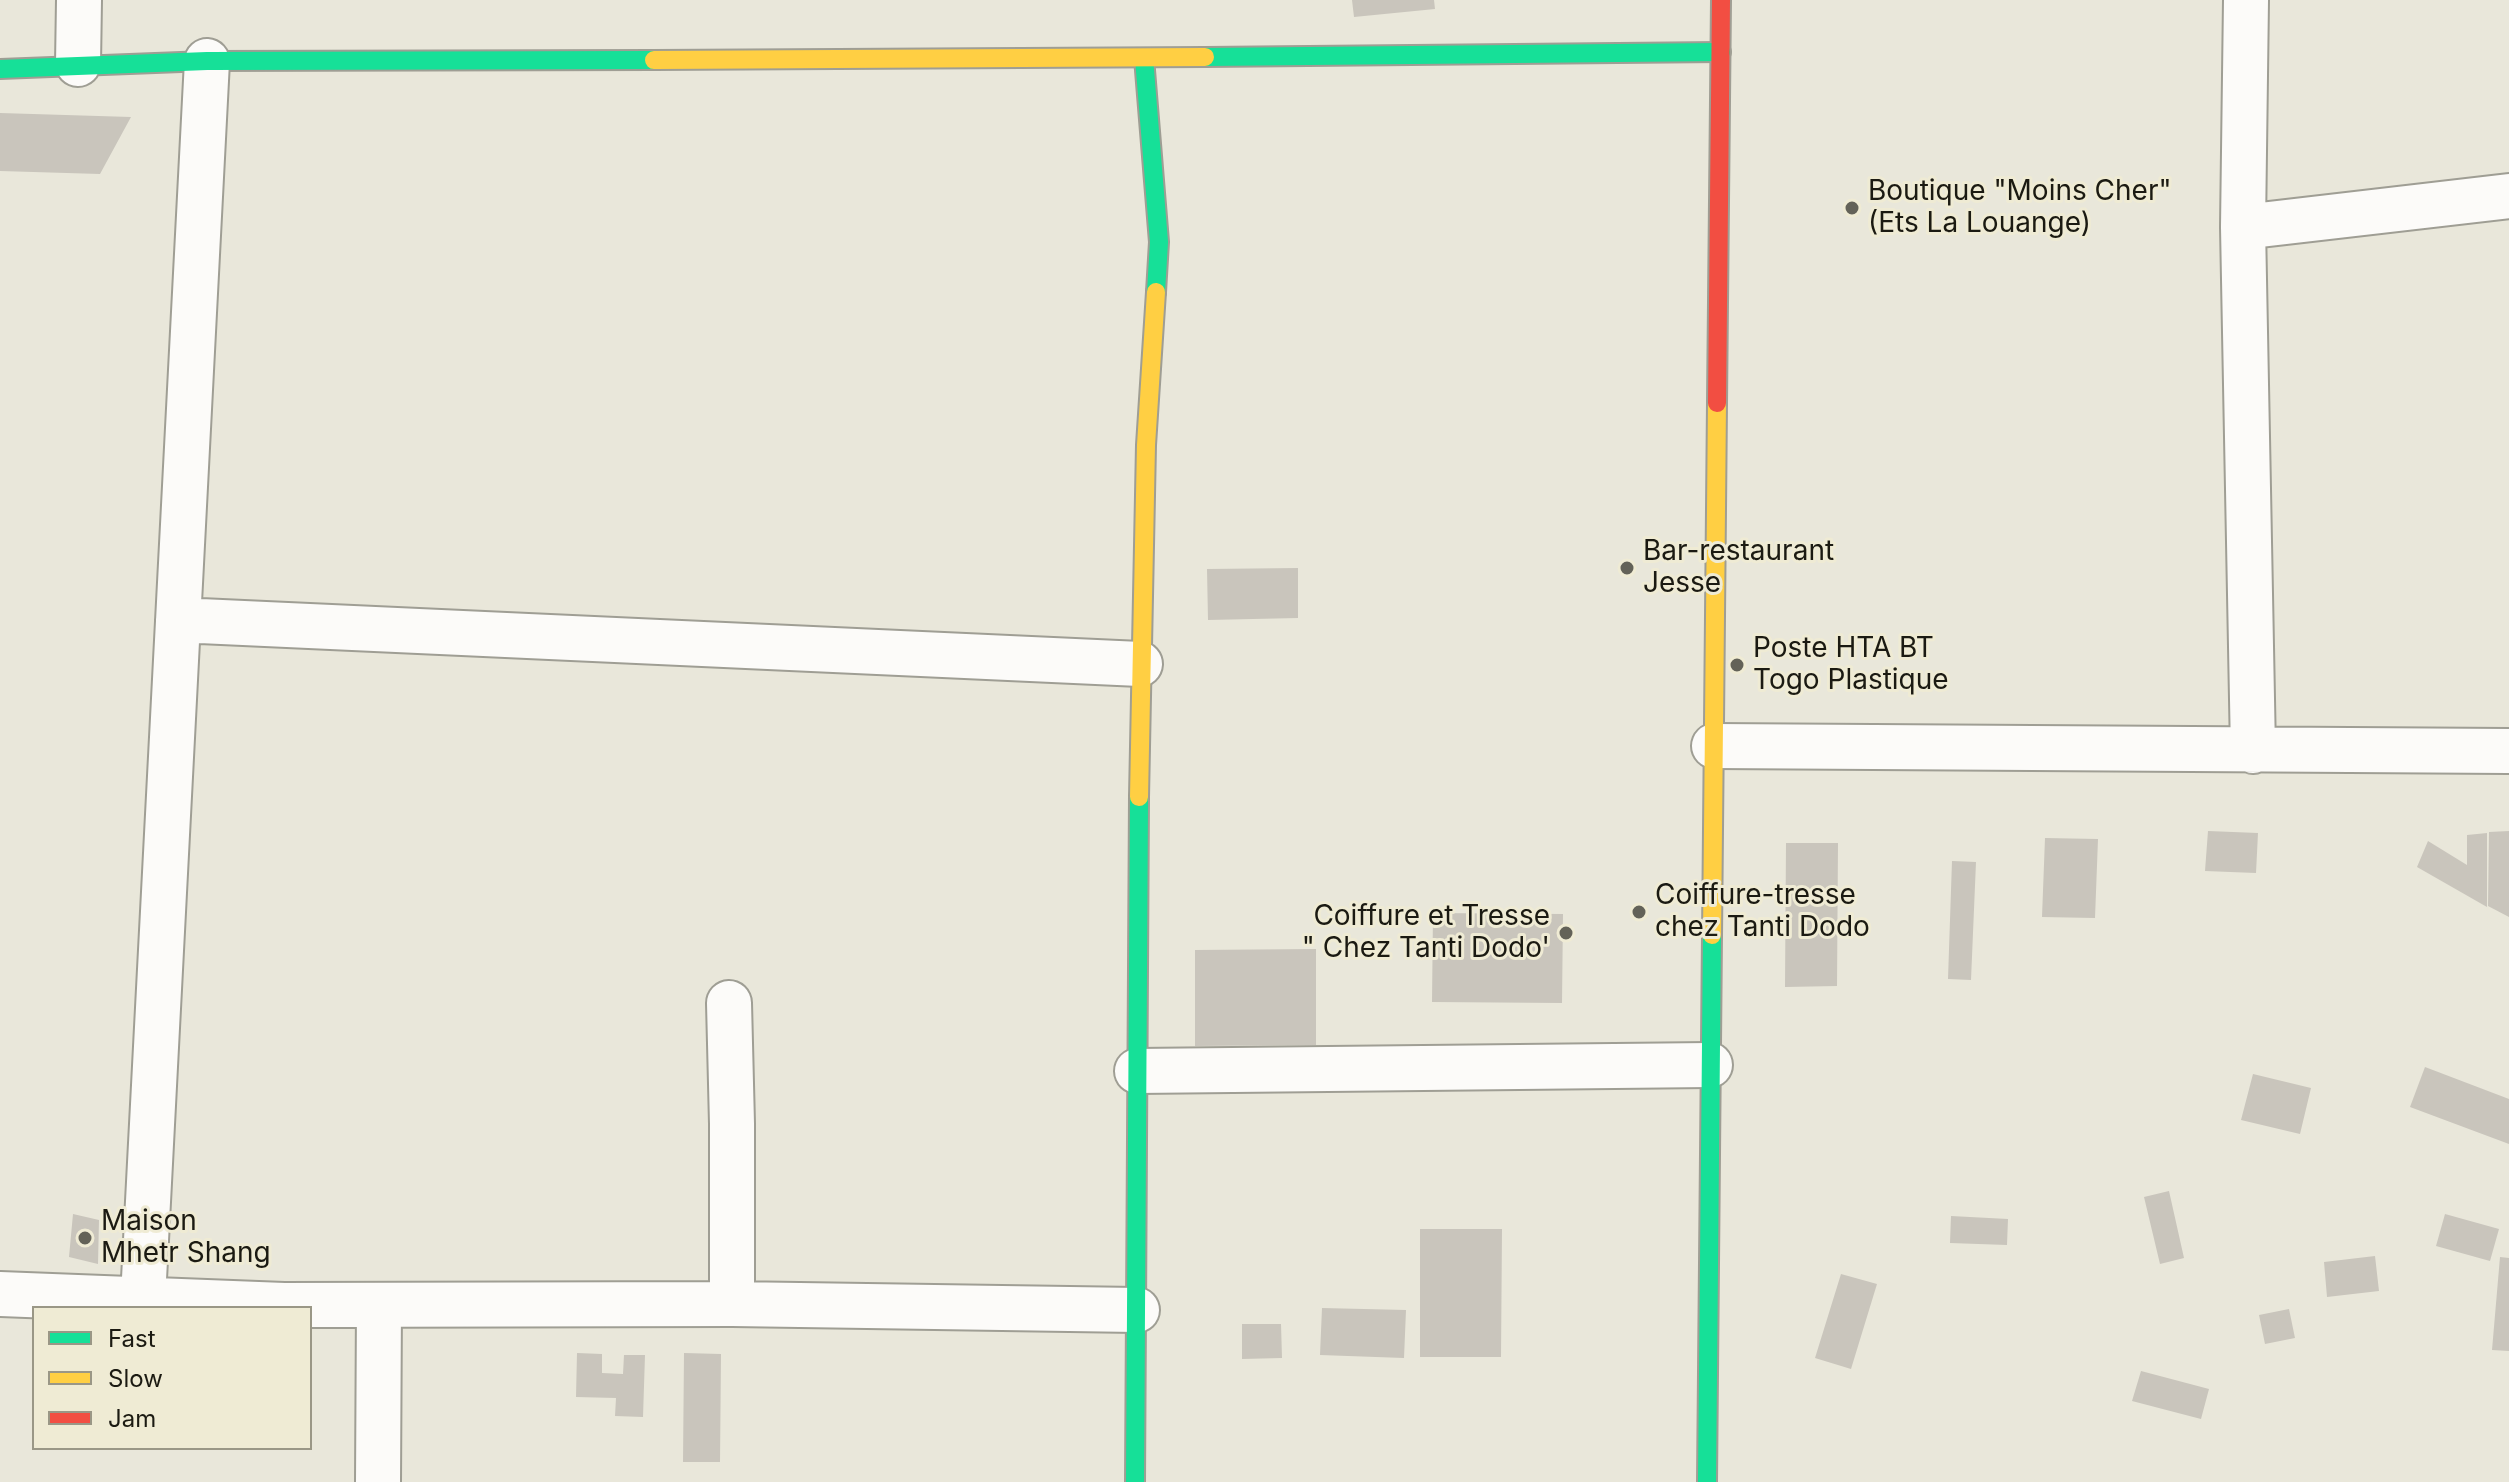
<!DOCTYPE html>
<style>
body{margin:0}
#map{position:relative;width:2509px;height:1482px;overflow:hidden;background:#e9e7da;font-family:Inter,sans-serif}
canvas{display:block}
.legend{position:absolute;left:32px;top:1306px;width:280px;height:144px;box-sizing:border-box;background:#efebd4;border:2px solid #9a9786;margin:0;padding:10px 14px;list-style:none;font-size:24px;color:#1b1a12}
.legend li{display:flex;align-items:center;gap:16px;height:40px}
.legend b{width:40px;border:2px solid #9a9786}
</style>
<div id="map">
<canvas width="2509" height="1482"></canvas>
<ul class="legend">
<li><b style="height:10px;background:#16e098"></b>Fast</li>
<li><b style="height:10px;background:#ffcf43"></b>Slow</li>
<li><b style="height:10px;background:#f24e42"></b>Jam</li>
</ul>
</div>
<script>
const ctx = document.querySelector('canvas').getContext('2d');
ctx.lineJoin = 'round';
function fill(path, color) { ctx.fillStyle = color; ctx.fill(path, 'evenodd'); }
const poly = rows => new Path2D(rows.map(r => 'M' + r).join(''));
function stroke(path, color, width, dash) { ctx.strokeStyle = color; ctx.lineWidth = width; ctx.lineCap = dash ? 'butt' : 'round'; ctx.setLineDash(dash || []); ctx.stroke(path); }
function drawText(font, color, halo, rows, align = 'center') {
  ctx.font = font + ' Inter,sans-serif'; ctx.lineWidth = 6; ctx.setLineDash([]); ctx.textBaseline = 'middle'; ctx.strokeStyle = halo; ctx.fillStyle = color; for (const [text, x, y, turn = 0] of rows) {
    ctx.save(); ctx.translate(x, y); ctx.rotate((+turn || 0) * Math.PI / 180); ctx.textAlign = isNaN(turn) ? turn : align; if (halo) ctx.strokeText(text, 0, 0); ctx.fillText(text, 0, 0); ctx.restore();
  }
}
fill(poly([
 [1352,0,1434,0,1435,9,1354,17],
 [0,113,131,117,100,174,0,171],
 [1298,568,1298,618,1208,620,1207,569],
 [2208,831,2258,833,2256,873,2205,871],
 [2509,831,2509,917,2488,906,2489,832],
 [2487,833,2487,907,2417,867,2428,841,2467,865,2467,835],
 [2045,838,2098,839,2095,918,2042,917],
 [1786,843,1838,843,1837,986,1785,987],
 [1952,861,1976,862,1971,980,1948,979],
 [1433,913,1563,914,1562,1003,1432,1002],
 [1316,949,1316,1045,1195,1046,1195,950],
 [2425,1067,2509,1099,2509,1144,2410,1107],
 [2253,1074,2311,1088,2300,1134,2241,1120],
 [2169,1191,2184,1258,2160,1264,2144,1197],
 [73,1214,99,1220,98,1264,69,1257],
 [2445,1214,2499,1229,2490,1261,2436,1246],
 [1951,1216,2008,1219,2007,1245,1950,1243],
 [1420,1229,1502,1229,1501,1357,1420,1357],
 [2375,1256,2379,1291,2327,1297,2324,1262],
 [2500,1257,2509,1258,2509,1351,2492,1350],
 [1841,1274,1877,1284,1851,1369,1815,1358],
 [1322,1308,1406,1310,1404,1358,1320,1355],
 [2289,1309,2295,1338,2265,1344,2259,1315],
 [1242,1324,1281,1324,1282,1358,1242,1359],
 [577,1353,602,1354,602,1373,623,1374,624,1355,645,1355,643,1417,615,1416,616,1398,576,1397],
 [684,1353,721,1354,720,1462,683,1462],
 [2141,1371,2209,1389,2201,1419,2132,1401]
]), '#c9c5bc');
const street = poly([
 [2246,0,2243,227,2253,751],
 [78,64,79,0],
 [2243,227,2509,196],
 [178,620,1140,664],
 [1714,746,2509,751],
 [729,1003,732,1124,732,1304],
 [1137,1071,1710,1065],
 [0,1294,284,1305,732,1304,1137,1310],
 [143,1298,207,61],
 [378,1482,379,1305]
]);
const fast = poly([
 [1205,57,1721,52],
 [1144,58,1159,242,1156,292],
 [0,69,207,61,654,60],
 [1135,1482,1139,797],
 [1707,1482,1712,935]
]);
const slow = poly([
 [654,60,1205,57],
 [1139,797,1146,445,1156,292],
 [1712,935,1717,403]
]);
const jam = poly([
 [1717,403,1721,0]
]);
stroke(street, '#9f9e94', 48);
stroke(fast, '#9f9e94', 22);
stroke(slow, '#9f9e94', 22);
stroke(jam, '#9f9e94', 22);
stroke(street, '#fcfbf9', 44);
stroke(fast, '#16e098', 18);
stroke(slow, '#ffcf43', 18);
stroke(jam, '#f24e42', 18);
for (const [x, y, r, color] of [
 [1852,208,8,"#636258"],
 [1627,568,8,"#636258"],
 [1737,665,8,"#636258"],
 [1639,912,8,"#636258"],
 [1566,933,8,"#636258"],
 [85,1238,8,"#636258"]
]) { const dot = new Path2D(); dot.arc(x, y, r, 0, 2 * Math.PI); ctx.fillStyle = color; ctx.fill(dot); stroke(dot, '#efebd4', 3); }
drawText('28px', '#1b1a12', '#efebd4', [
 ["Boutique \"Moins Cher\"",1868,192],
 ["(Ets La Louange)",1868,224],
 ["Bar-restaurant",1643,552],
 ["Jesse",1643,584],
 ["Poste HTA BT",1753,649],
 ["Togo Plastique",1753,681],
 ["Coiffure-tresse",1655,896],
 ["chez Tanti Dodo",1655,928],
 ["Coiffure et Tresse",1550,917,"right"],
 ["\" Chez Tanti Dodo'",1550,949,"right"],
 ["Maison",101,1222],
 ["Mhetr Shang",101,1254]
], 'left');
</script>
